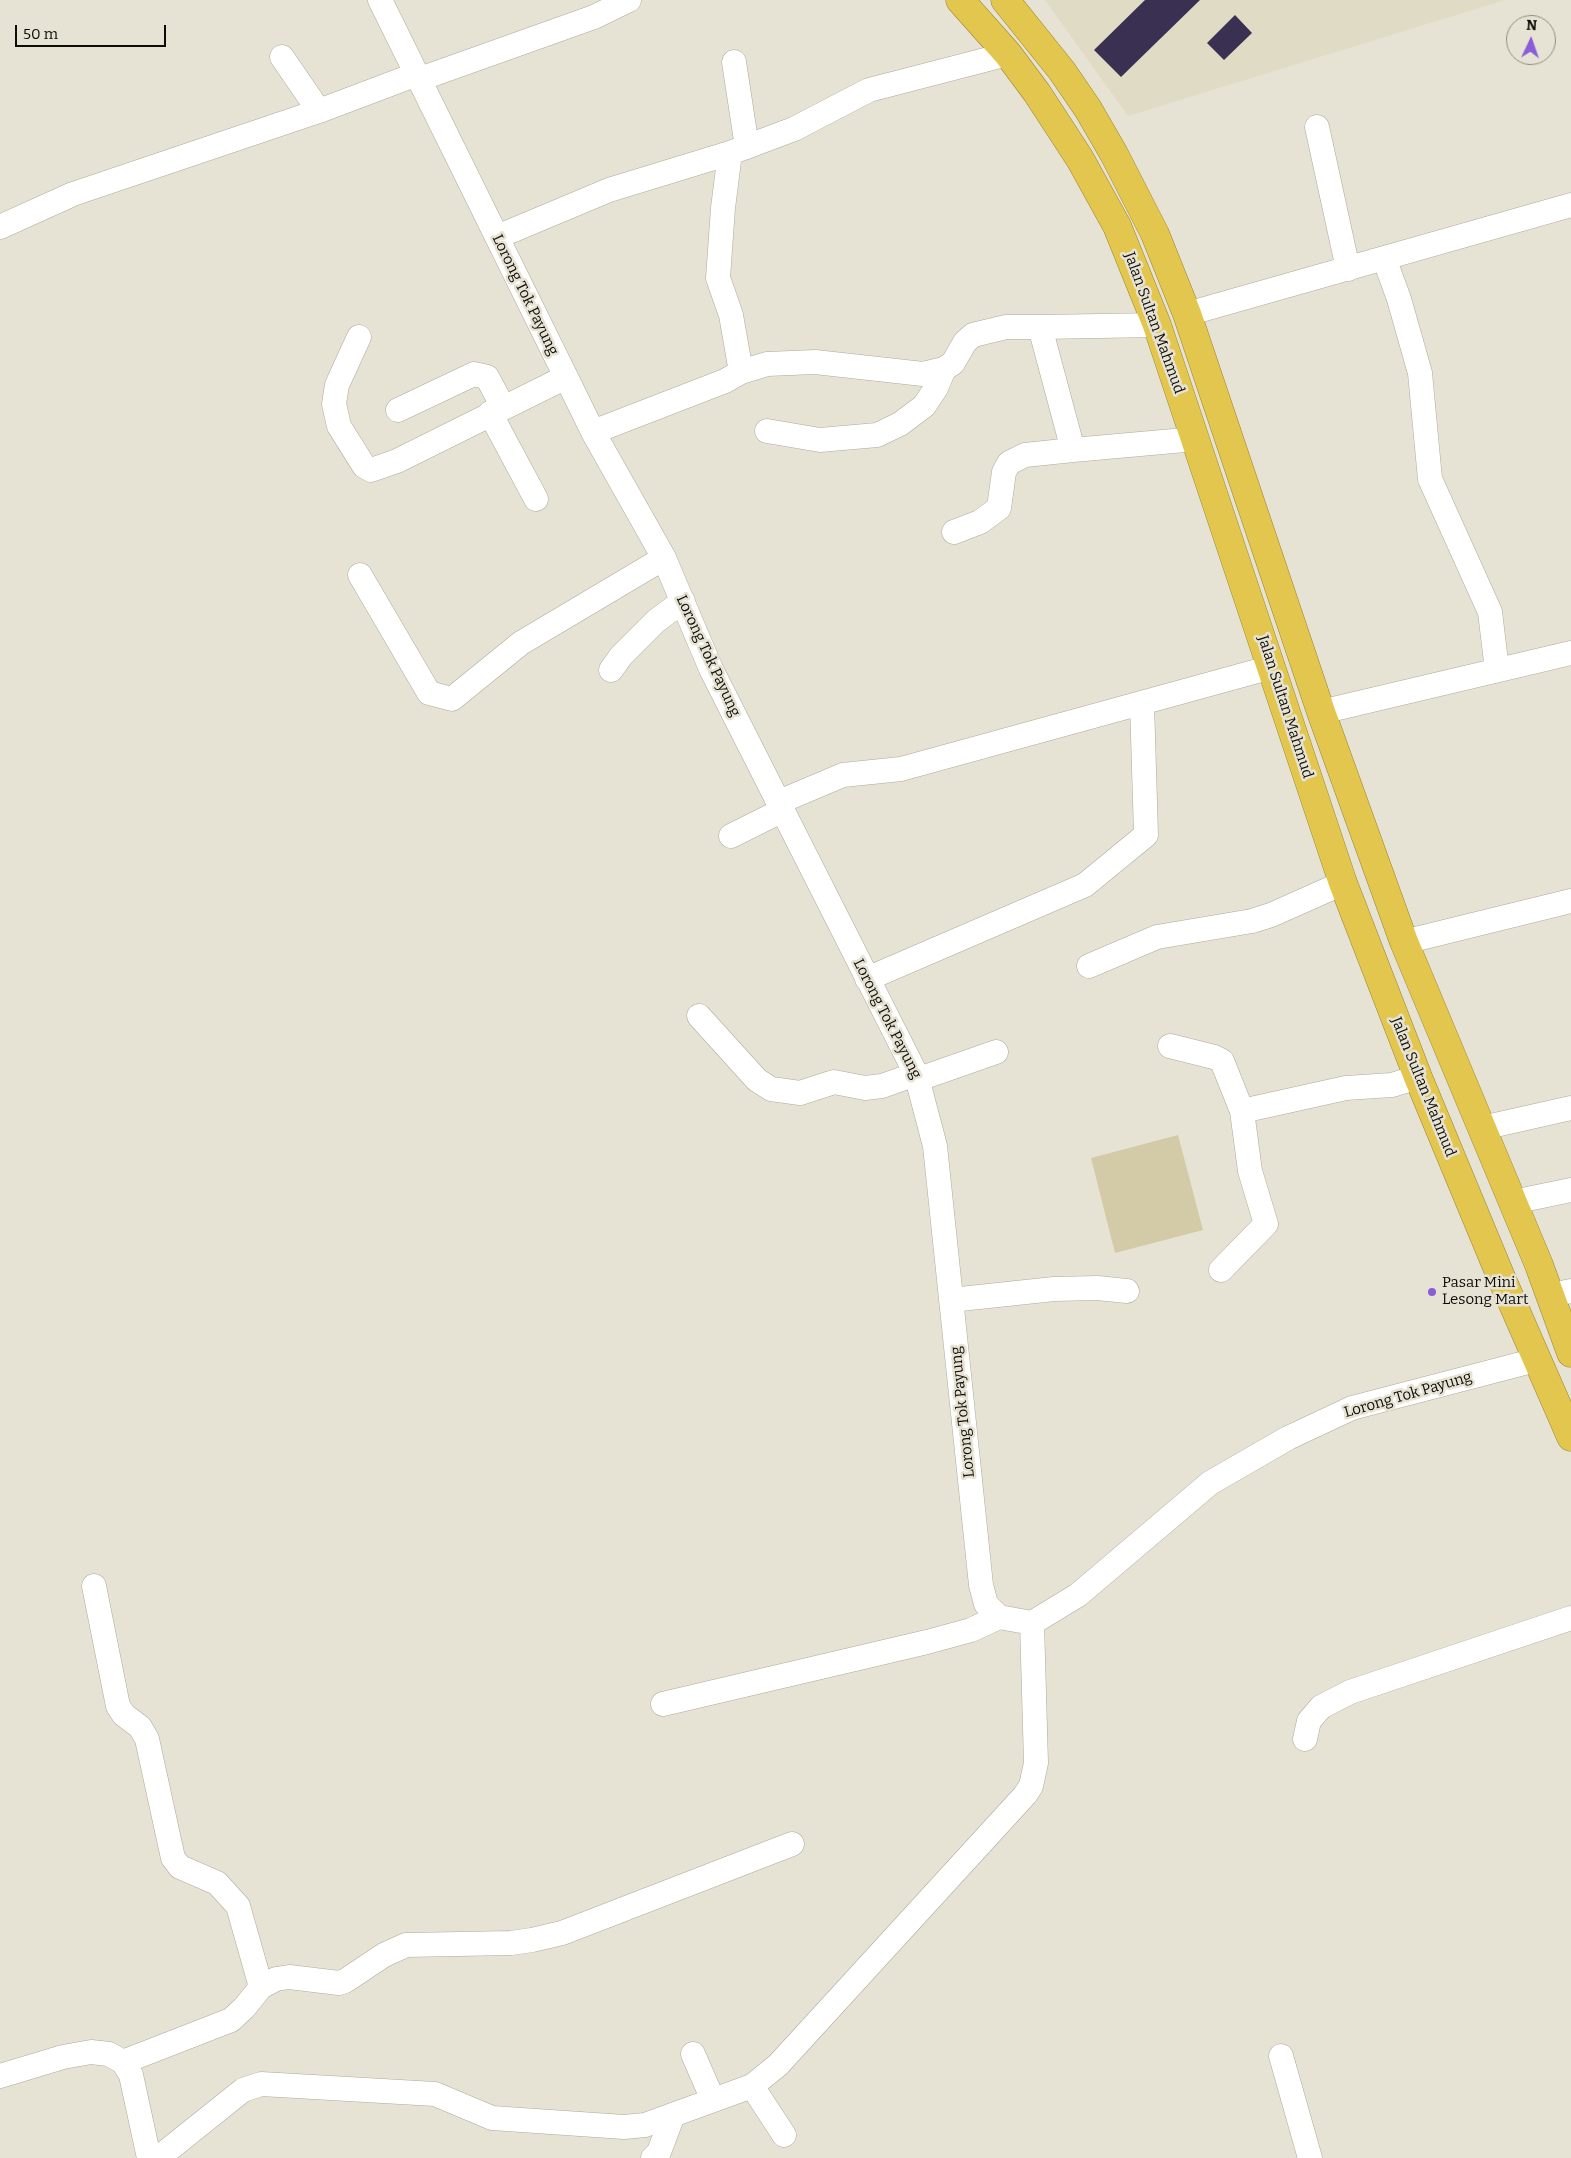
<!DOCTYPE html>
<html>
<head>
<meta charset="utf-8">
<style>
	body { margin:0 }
	#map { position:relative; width:1571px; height:2158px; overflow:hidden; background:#e7e3d4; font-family:Bitter,serif }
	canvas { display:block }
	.north { position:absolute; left:1506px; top:15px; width:50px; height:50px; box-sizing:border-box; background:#e7e3d4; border:1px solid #908d82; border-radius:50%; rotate:3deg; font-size:14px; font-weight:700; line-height:20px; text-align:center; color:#0d0c07 }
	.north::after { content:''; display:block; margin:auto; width:18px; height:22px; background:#895dd7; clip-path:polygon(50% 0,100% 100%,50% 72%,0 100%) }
	.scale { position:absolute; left:15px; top:25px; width:151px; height:22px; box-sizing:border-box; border:2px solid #0d0c07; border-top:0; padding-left:6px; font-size:15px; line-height:18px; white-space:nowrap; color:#0d0c07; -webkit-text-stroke:4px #e7e3d4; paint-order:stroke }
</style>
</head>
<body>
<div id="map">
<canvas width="1571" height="2158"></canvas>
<div class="north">N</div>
<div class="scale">50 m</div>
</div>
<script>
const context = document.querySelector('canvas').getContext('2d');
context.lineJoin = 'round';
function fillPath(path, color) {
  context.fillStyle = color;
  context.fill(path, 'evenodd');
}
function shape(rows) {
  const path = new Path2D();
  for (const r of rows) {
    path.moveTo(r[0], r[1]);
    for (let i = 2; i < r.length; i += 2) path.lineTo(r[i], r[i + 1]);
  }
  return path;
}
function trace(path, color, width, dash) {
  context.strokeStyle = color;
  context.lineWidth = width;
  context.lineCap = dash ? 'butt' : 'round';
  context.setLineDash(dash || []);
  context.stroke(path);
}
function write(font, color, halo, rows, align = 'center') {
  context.font = font + ' Bitter,serif';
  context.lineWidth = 5;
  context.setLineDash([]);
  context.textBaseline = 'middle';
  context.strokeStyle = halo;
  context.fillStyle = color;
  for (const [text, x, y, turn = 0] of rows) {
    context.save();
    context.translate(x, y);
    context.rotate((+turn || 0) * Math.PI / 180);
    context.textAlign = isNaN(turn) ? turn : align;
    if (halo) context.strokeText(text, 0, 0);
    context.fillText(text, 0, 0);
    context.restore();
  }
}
const built = shape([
	[1045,0,1505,0,1128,116]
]);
const green = shape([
	[1178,1135,1203,1230,1115,1253,1091,1158]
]);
const building = shape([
	[1145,0,1200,0,1121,77,1094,50],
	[1235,15,1252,33,1224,60,1207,43]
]);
const minor = shape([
	[380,0,566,377,593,432,664,558,711,669,916,1074,935,1146,981,1585,986,1604,999,1617,1032,1623,1078,1595,1210,1483,1288,1438,1352,1408,1536,1360],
	[282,57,319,111],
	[734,62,747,147],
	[420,79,594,17,629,0],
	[1317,127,1348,269],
	[730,153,723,208,718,278,731,315,741,372],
	[0,227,73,194,319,111,417,74],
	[497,237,609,190,730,153,794,129,869,90,1008,54],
	[1384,258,1399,299,1420,373,1430,479,1490,612,1497,670],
	[1187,314,1571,205],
	[1040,327,1157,325],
	[359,337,337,385,334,404,339,426,364,466,371,470,397,461,566,377],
	[398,410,474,374,487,377,503,407],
	[490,413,536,499],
	[767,431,820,440,877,435,900,424,924,406,936,388,944,369],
	[593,432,725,381,741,372,767,364,815,362,923,374,944,369,953,363,965,342,973,335,1006,327,1040,327,1073,450,1196,439],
	[954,532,980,522,999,508,1004,472,1009,463,1025,455,1073,450],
	[360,575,429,693,452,699,521,643,664,558],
	[611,670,621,656,656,621,683,601],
	[1321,712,1571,653],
	[779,802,843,775,901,769,1272,667],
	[731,836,783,810],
	[1404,942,1571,901],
	[1089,966,1157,937,1252,921,1271,915,1343,883],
	[867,979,1085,885,1146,835,1142,703],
	[699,1016,757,1080,771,1089,800,1093,834,1082,865,1088,882,1086,916,1074],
	[1170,1046,1214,1057,1222,1061,1242,1111,1346,1088,1392,1085,1418,1077],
	[919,1079,996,1052],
	[1482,1128,1571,1108],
	[1513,1202,1571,1190],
	[1221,1270,1266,1224,1250,1171,1242,1111],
	[1550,1295,1571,1291],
	[951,1300,1054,1289,1097,1288,1127,1291],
	[94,1586,118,1706,124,1715,140,1727,147,1739,173,1858,180,1867,217,1883,238,1906,261,1987],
	[663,1704,927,1642,971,1630,999,1617],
	[1305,1739,1309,1721,1321,1707,1350,1692,1571,1618],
	[693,2054,713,2100],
	[1281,2056,1310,2158],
	[123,2062,231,2020,244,2008,261,1987,276,1979,289,1977,339,1983,345,1981,384,1955,406,1945,511,1943,532,1940,562,1933,792,1844],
	[0,2076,63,2057,91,2052,109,2054,123,2062,131,2075,149,2158],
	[752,2086,784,2135],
	[158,2158,243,2090,261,2084,435,2094,492,2118,624,2127,645,2125,752,2086,778,2065,1025,1795,1031,1786,1036,1763,1032,1623],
	[653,2158,659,2152,673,2115]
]);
const highway = shape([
	[960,0,1008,54,1037,93,1080,159,1117,226,1157,325,1343,883,1418,1077,1501,1277,1571,1437],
	[1005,0,1062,71,1088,109,1114,154,1155,234,1187,314,1321,712,1404,942,1539,1265,1571,1353]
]);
const markers = [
	[1432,1292,5,"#895dd7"]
];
const streetNames = [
	["Lorong Tok Payung",525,295,64],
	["Jalan Sultan Mahmud",1154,323,70],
	["Lorong Tok Payung",708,656,65],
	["Jalan Sultan Mahmud",1285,707,72],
	["Lorong Tok Payung",887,1019,63],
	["Jalan Sultan Mahmud",1423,1087,68],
	["Lorong Tok Payung",1408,1395,-16],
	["Lorong Tok Payung",963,1412,-96]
];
const poiNames = [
	["Pasar Mini",1442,1283],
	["Lesong Mart",1442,1300]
];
fillPath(built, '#e0dbc4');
fillPath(green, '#d3caa8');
fillPath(building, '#3a3051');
trace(minor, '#adaa9b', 25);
trace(highway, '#988534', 29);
trace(minor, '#fff', 24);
trace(highway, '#e3c64d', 28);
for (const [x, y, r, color] of markers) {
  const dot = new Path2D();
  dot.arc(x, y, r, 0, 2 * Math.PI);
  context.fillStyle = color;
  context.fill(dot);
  trace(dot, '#e7e3d4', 2);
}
write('15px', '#0d0c07', '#e7e3d4', streetNames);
write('15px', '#0d0c07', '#e7e3d4', poiNames, 'left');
</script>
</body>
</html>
